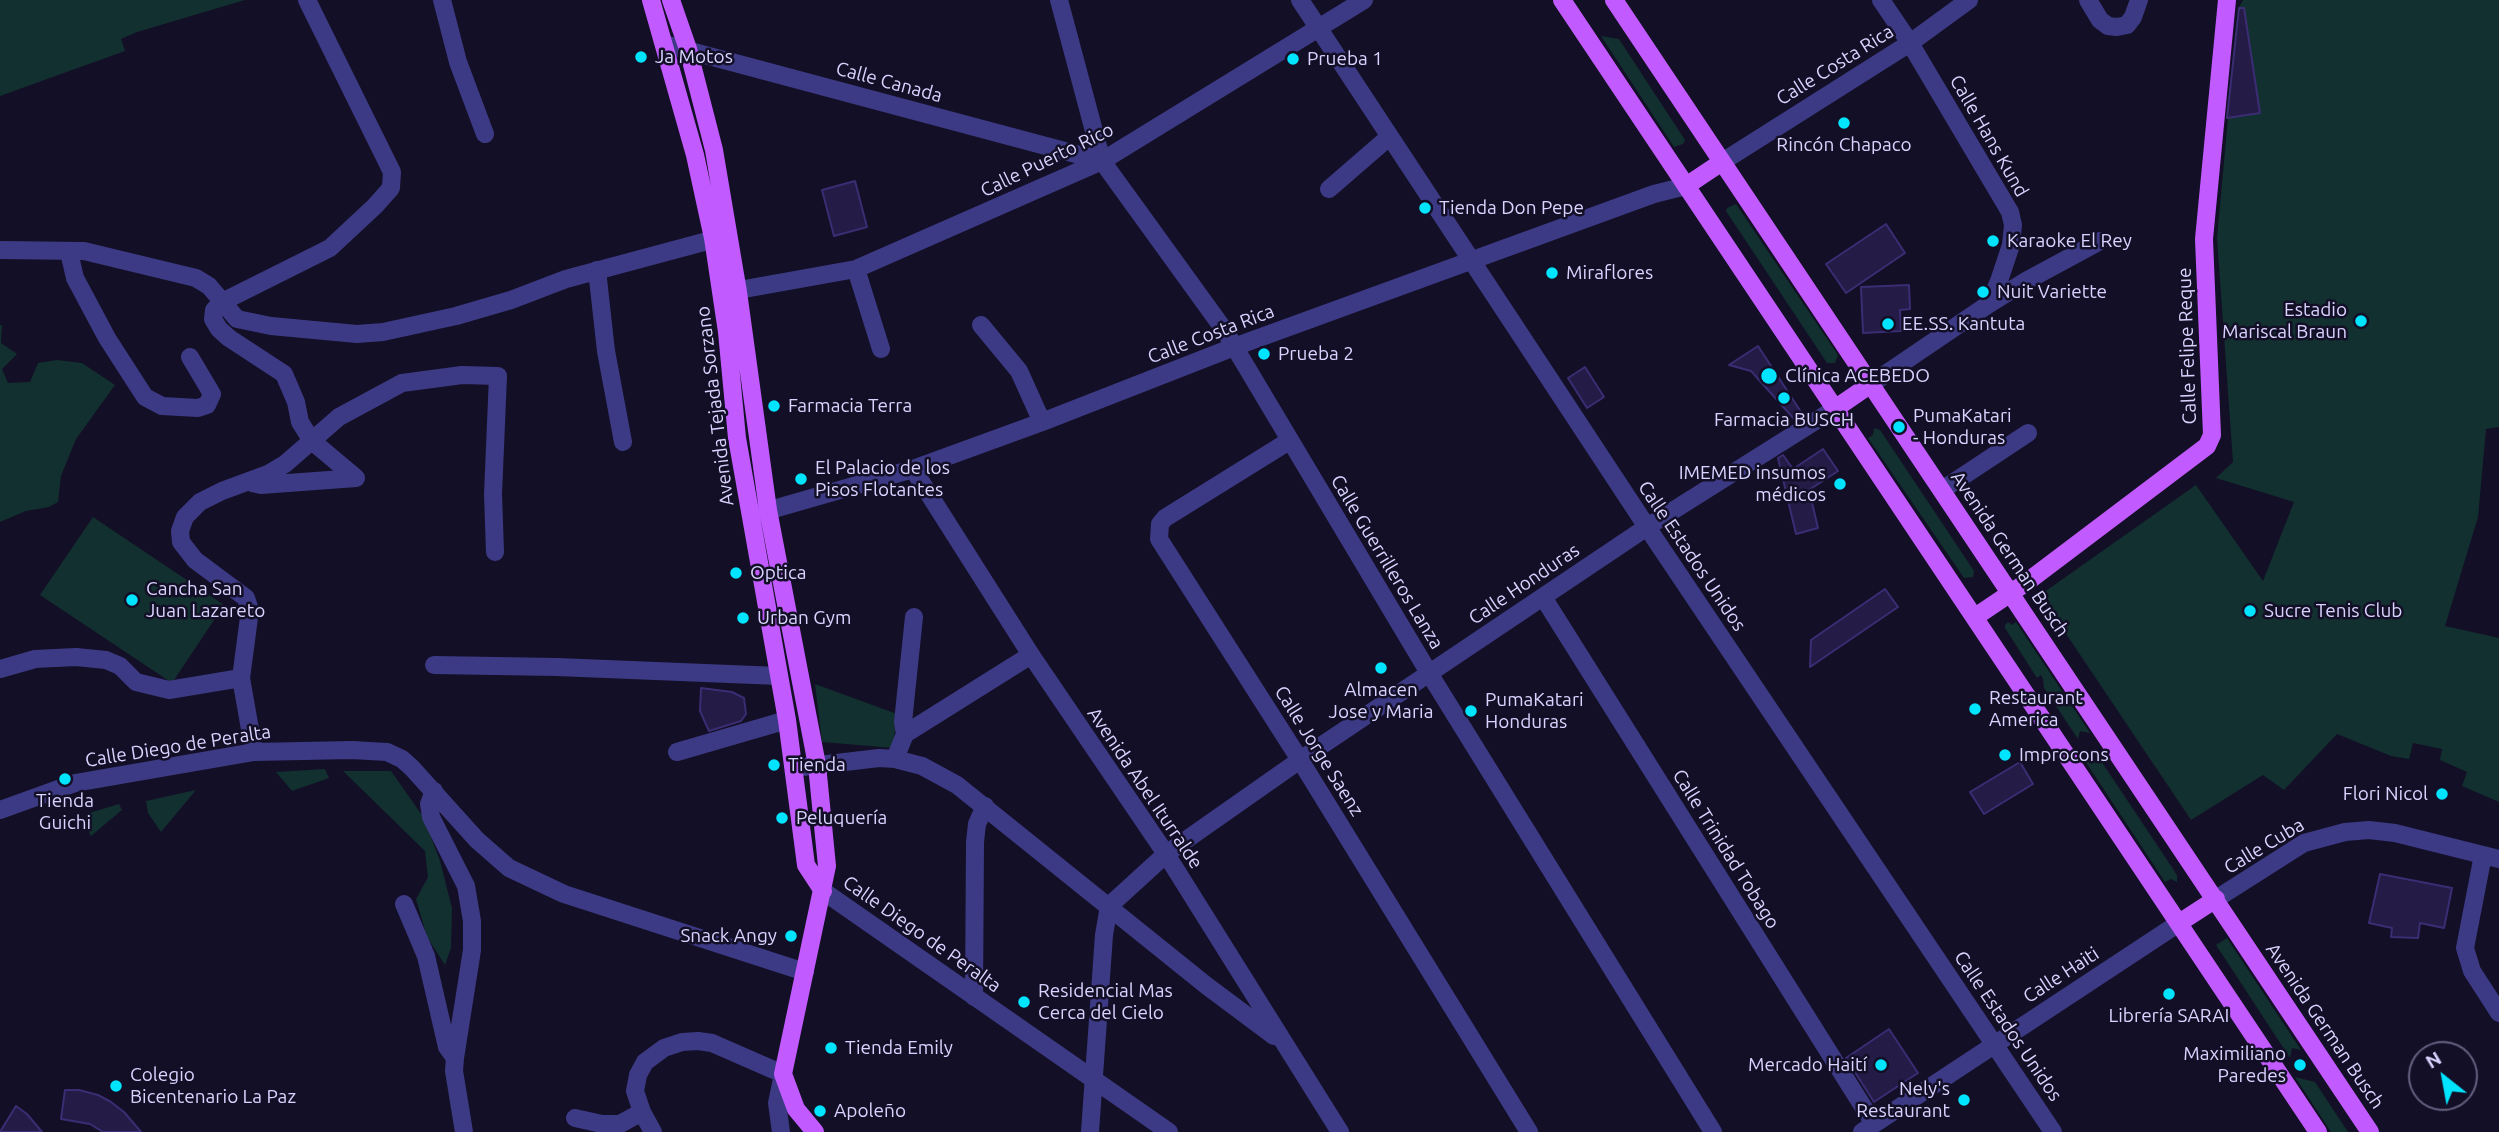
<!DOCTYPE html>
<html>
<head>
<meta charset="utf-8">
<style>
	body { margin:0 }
	#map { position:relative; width:2499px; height:1132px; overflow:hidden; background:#130f26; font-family:Ubuntu,sans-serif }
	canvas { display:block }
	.north { position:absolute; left:2408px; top:1041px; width:70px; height:70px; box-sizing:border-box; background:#130f26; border:2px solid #625e7d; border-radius:50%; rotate:329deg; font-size:19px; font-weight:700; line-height:28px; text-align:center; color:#d9d4ff }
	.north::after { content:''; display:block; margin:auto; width:24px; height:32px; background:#00e5ff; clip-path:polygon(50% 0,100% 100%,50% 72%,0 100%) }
</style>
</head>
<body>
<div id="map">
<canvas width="2499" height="1132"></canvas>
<div class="north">N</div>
</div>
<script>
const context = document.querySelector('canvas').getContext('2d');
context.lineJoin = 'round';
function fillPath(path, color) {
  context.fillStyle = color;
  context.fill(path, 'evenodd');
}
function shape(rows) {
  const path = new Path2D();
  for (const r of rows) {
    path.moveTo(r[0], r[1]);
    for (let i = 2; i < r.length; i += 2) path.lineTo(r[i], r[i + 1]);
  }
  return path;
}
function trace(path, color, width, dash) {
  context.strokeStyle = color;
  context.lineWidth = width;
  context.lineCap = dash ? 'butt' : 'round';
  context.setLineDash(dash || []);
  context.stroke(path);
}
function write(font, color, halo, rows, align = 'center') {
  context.font = font + ' Ubuntu,sans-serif';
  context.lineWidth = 5;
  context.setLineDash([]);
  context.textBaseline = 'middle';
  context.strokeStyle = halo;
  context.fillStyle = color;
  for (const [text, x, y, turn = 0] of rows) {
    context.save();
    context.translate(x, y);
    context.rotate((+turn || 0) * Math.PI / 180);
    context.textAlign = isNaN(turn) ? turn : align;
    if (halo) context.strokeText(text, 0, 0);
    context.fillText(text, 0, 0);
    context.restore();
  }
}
const green = shape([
	[0,0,245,0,137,32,121,39,125,51,0,96],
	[2243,0,2499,0,2499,427,2486,429,2478,517,2445,626,2499,638,2499,802,2462,786,2467,772,2440,760,2442,749,2413,743,2409,759,2391,756,2337,734,2284,790,2263,775,2191,820,2040,595,2196,485,2263,581,2294,502,2216,478,2233,462,2217,238,2238,9],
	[1601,36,1619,39,1685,140,1683,144,1674,147],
	[1736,204,1838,355,1835,363,1827,363,1726,211,1727,208],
	[0,325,2,325,1,343,17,354,2,369,8,383,30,382,38,363,57,360,82,363,115,385,76,439,61,476,58,502,49,507,26,511,0,522],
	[1874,428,1880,430,1974,571,1973,577,1964,578,1868,438,1873,435],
	[93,517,224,605,172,683,40,595],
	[2008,622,2012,625,2016,622,2090,733,2080,731,2078,739,2044,688,2043,679,2041,675,2037,678,2005,628,2005,625],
	[815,684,897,714,893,748,822,742],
	[2083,758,2101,761,2177,875,2177,882,2171,879,2165,882],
	[325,769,329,778,292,791,276,772],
	[343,771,391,771,424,818,440,861,452,908,451,948,445,965,427,937,416,899,428,877,425,851],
	[196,790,161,832,148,813,146,801],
	[119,804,122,810,91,836,84,823,86,814],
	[2227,938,2301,1050,2292,1048,2290,1058,2216,945],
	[2295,1077,2315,1082,2348,1132,2331,1132]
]);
const building = shape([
	[2239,8,2244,8,2260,113,2227,118,2239,8],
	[855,181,867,227,834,236,822,190,855,181],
	[1886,224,1905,253,1846,293,1826,264,1886,224],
	[1909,285,1910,309,1900,310,1901,331,1863,333,1861,287,1909,285],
	[1758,346,1803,415,1795,420,1751,371,1729,365,1758,346],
	[1585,367,1604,397,1587,408,1568,378,1585,367],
	[1823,449,1838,471,1809,490,1818,528,1796,534,1778,458,1783,455,1793,469,1823,449],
	[1885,589,1898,607,1810,667,1811,640,1885,589],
	[701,688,732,692,744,698,746,714,741,721,709,731,700,711,701,688],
	[2020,762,2033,784,1984,814,1970,792,2020,762],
	[2380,874,2452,888,2444,928,2420,923,2418,938,2391,937,2392,928,2369,923,2380,874],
	[1889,1029,1918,1073,1874,1102,1846,1058,1889,1029],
	[65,1090,79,1090,98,1095,111,1102,124,1112,141,1132,103,1132,90,1124,61,1119,65,1090],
	[16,1106,27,1114,42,1132,0,1132,16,1106]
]);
const minor = shape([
	[307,0,392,172,391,188,375,206,330,248,222,302,214,310,213,319,219,329,229,338,284,374,296,402,300,422,312,441,356,478],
	[442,0,458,62,485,134],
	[1059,0,1102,161,1225,331,1429,673,1713,1132],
	[1300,0,1647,527,2053,1132],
	[1881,0,1910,43,2010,212,2013,225,2011,245,1999,281,1989,304],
	[2088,0,2100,20,2108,26,2117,27,2127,25,2133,17,2139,0],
	[664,44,1102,161],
	[1722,162,1910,43,1969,0],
	[1329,189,1389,137],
	[0,250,84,251,196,278,209,286,237,319,271,326,357,334,383,332,456,316,511,300,566,279,726,236],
	[69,252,75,278,107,338,145,397,162,406,198,408,207,405,212,394,190,357],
	[856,269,881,349],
	[597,270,606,351,623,442],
	[722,293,856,269,1102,161,1364,0],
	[981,325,1019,371,1042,422],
	[1871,384,1989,304,2026,281,2100,241],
	[1289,441,1165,518,1160,524,1159,539,1300,760,1529,1132],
	[913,469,1031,655,1166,854,1340,1132],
	[252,483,261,485,356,478],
	[1942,490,2028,433],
	[756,514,913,469,1042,422,1234,347,1654,194,1686,186],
	[1543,597,1874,1124],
	[434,665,557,667,779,676],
	[0,669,35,659,76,657,106,660,120,666,136,682,169,690,241,678],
	[905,734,903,722,914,617],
	[254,752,241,678,250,610,246,598,195,560,181,542,180,531,185,517,200,502,222,491,268,474,285,464,339,417,402,383,462,375,498,376,493,494,495,552],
	[677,752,787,720],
	[895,759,905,734,1031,655],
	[794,768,879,758,895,759,922,766,957,785,1207,986,1274,1036],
	[434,791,429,804,431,817,466,886,472,921,472,950,455,1058,454,1071,464,1132],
	[0,810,75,783,254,752,352,750,387,752,402,759,412,768,477,840,509,868,564,894,805,972],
	[2483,855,2465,948,2472,971,2499,1013],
	[823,891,1169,1132],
	[2216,899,2304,843,2345,832,2369,830,2395,833,2499,859],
	[404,904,426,956,447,1047,455,1058],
	[1109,906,1166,854,1300,760,1647,527,1836,408],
	[974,997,975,842,977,824,985,806],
	[575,1118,602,1124,620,1124,642,1112],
	[653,1132,642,1112,635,1091,638,1075,645,1062,664,1048,682,1042,698,1041,712,1043,783,1074,777,1103,781,1132],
	[1090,1132,1104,935,1109,906],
	[1862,1132,2179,923]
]);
const major = shape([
	[651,0,695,155,713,238,727,332,737,438,787,720,806,865,823,891],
	[671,0,688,49,714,150,738,292,768,510,817,765,827,866,783,1074,796,1109,815,1132],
	[1562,0,2318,1132],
	[1614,0,2370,1132],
	[1686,186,1722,162],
	[1836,408,1871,384],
	[1975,617,2027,582,2207,446,2212,435,2204,239,2227,0],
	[2179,923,2216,899]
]);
const markers = [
	[641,57,7,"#00e5ff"],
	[1293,59,7,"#00e5ff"],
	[1844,123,7,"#00e5ff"],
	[1425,208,7,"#00e5ff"],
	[1993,241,7,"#00e5ff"],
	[1552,273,7,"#00e5ff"],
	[1983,292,7,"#00e5ff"],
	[2361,321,7,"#00e5ff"],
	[1888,324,7,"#00e5ff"],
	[1264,354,7,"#00e5ff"],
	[1769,376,9,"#00e5ff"],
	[1784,398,7,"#00e5ff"],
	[774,406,7,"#00e5ff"],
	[1899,427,7,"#00e5ff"],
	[801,479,7,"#00e5ff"],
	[1840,484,7,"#00e5ff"],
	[736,573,7,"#00e5ff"],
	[132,600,7,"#00e5ff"],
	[2250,611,7,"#00e5ff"],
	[743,618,7,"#00e5ff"],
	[1381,668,7,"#00e5ff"],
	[1975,709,7,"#00e5ff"],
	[1471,711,7,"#00e5ff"],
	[2005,755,7,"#00e5ff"],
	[774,765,7,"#00e5ff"],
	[65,779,7,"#00e5ff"],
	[2442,794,7,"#00e5ff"],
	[782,818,7,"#00e5ff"],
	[791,936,7,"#00e5ff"],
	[2169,994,7,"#00e5ff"],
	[1024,1002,7,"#00e5ff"],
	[831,1048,7,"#00e5ff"],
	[1881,1065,7,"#00e5ff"],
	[2300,1065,7,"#00e5ff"],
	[116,1086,7,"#00e5ff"],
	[1964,1100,7,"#00e5ff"],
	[820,1111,7,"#00e5ff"]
];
const poiNames = [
	["Ja Motos",655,57],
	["Prueba 1",1307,59],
	["Rincón Chapaco",1844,145,"center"],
	["Tienda Don Pepe",1439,208],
	["Karaoke El Rey",2007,241],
	["Miraflores",1566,273],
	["Nuit Variette",1997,292],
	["Estadio",2347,310,"right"],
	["Mariscal Braun",2347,332,"right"],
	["EE.SS. Kantuta",1902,324],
	["Prueba 2",1278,354],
	["Clínica ACEBEDO",1785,376],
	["Farmacia Terra",788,406],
	["PumaKatari",1913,416],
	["- Honduras",1913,438],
	["Farmacia BUSCH",1784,420,"center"],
	["El Palacio de los",815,468],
	["Pisos Flotantes",815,490],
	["IMEMED insumos",1826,473,"right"],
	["médicos",1826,495,"right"],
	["Optica",750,573],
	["Cancha San",146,589],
	["Juan Lazareto",146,611],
	["Sucre Tenis Club",2264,611],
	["Urban Gym",757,618],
	["Almacen",1381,690,"center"],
	["Jose y Maria",1381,712,"center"],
	["Restaurant",1989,698],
	["America",1989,720],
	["PumaKatari",1485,700],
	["Honduras",1485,722],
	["Improcons",2019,755],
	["Tienda",788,765],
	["Flori Nicol",2428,794,"right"],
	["Tienda",65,801,"center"],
	["Guichi",65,823,"center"],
	["Peluquería",796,818],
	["Snack Angy",777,936,"right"],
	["Residencial Mas",1038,991],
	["Cerca del Cielo",1038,1013],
	["Librería SARAI",2169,1016,"center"],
	["Tienda Emily",845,1048],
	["Maximiliano",2286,1054,"right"],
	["Paredes",2286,1076,"right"],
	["Mercado Haití",1867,1065,"right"],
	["Colegio",130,1075],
	["Bicentenario La Paz",130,1097],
	["Nely's",1950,1089,"right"],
	["Restaurant",1950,1111,"right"],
	["Apoleño",834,1111]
];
const streetNames = [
	["Calle Costa Rica",1835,65,-32],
	["Calle Canada",889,82,15],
	["Calle Hans Kund",1989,136,60],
	["Calle Puerto Rico",1047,160,-26],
	["Calle Costa Rica",1211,334,-21],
	["Calle Felipe Reque",2187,346,-92],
	["Avenida Tejada Sorzano",715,406,-97],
	["Avenida German Busch",2010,554,56],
	["Calle Estados Unidos",1692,556,56],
	["Calle Guerrilleros Lanza",1387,562,59],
	["Calle Honduras",1524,584,-34],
	["Calle Diego de Peralta",178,746,-9],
	["Calle Jorge Saenz",1319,751,58],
	["Avenida Abel Iturralde",1145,788,56],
	["Calle Cuba",2264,846,-31],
	["Calle Trinidad Tobago",1726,849,58],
	["Calle Diego de Peralta",922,934,35],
	["Calle Haiti",2061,975,-33],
	["Calle Estados Unidos",2008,1026,56],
	["Avenida German Busch",2325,1026,56]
];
fillPath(green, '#12302f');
fillPath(building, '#241b47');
trace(building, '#3b2d73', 2);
trace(minor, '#3d3a85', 18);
trace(major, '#c25bff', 18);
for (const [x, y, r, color] of markers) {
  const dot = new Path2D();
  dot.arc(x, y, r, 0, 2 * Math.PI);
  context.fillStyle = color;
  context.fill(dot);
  trace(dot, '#130f26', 2.5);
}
write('19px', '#d9d4ff', '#130f26', poiNames, 'left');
write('19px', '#d9d4ff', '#130f26', streetNames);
</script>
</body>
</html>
